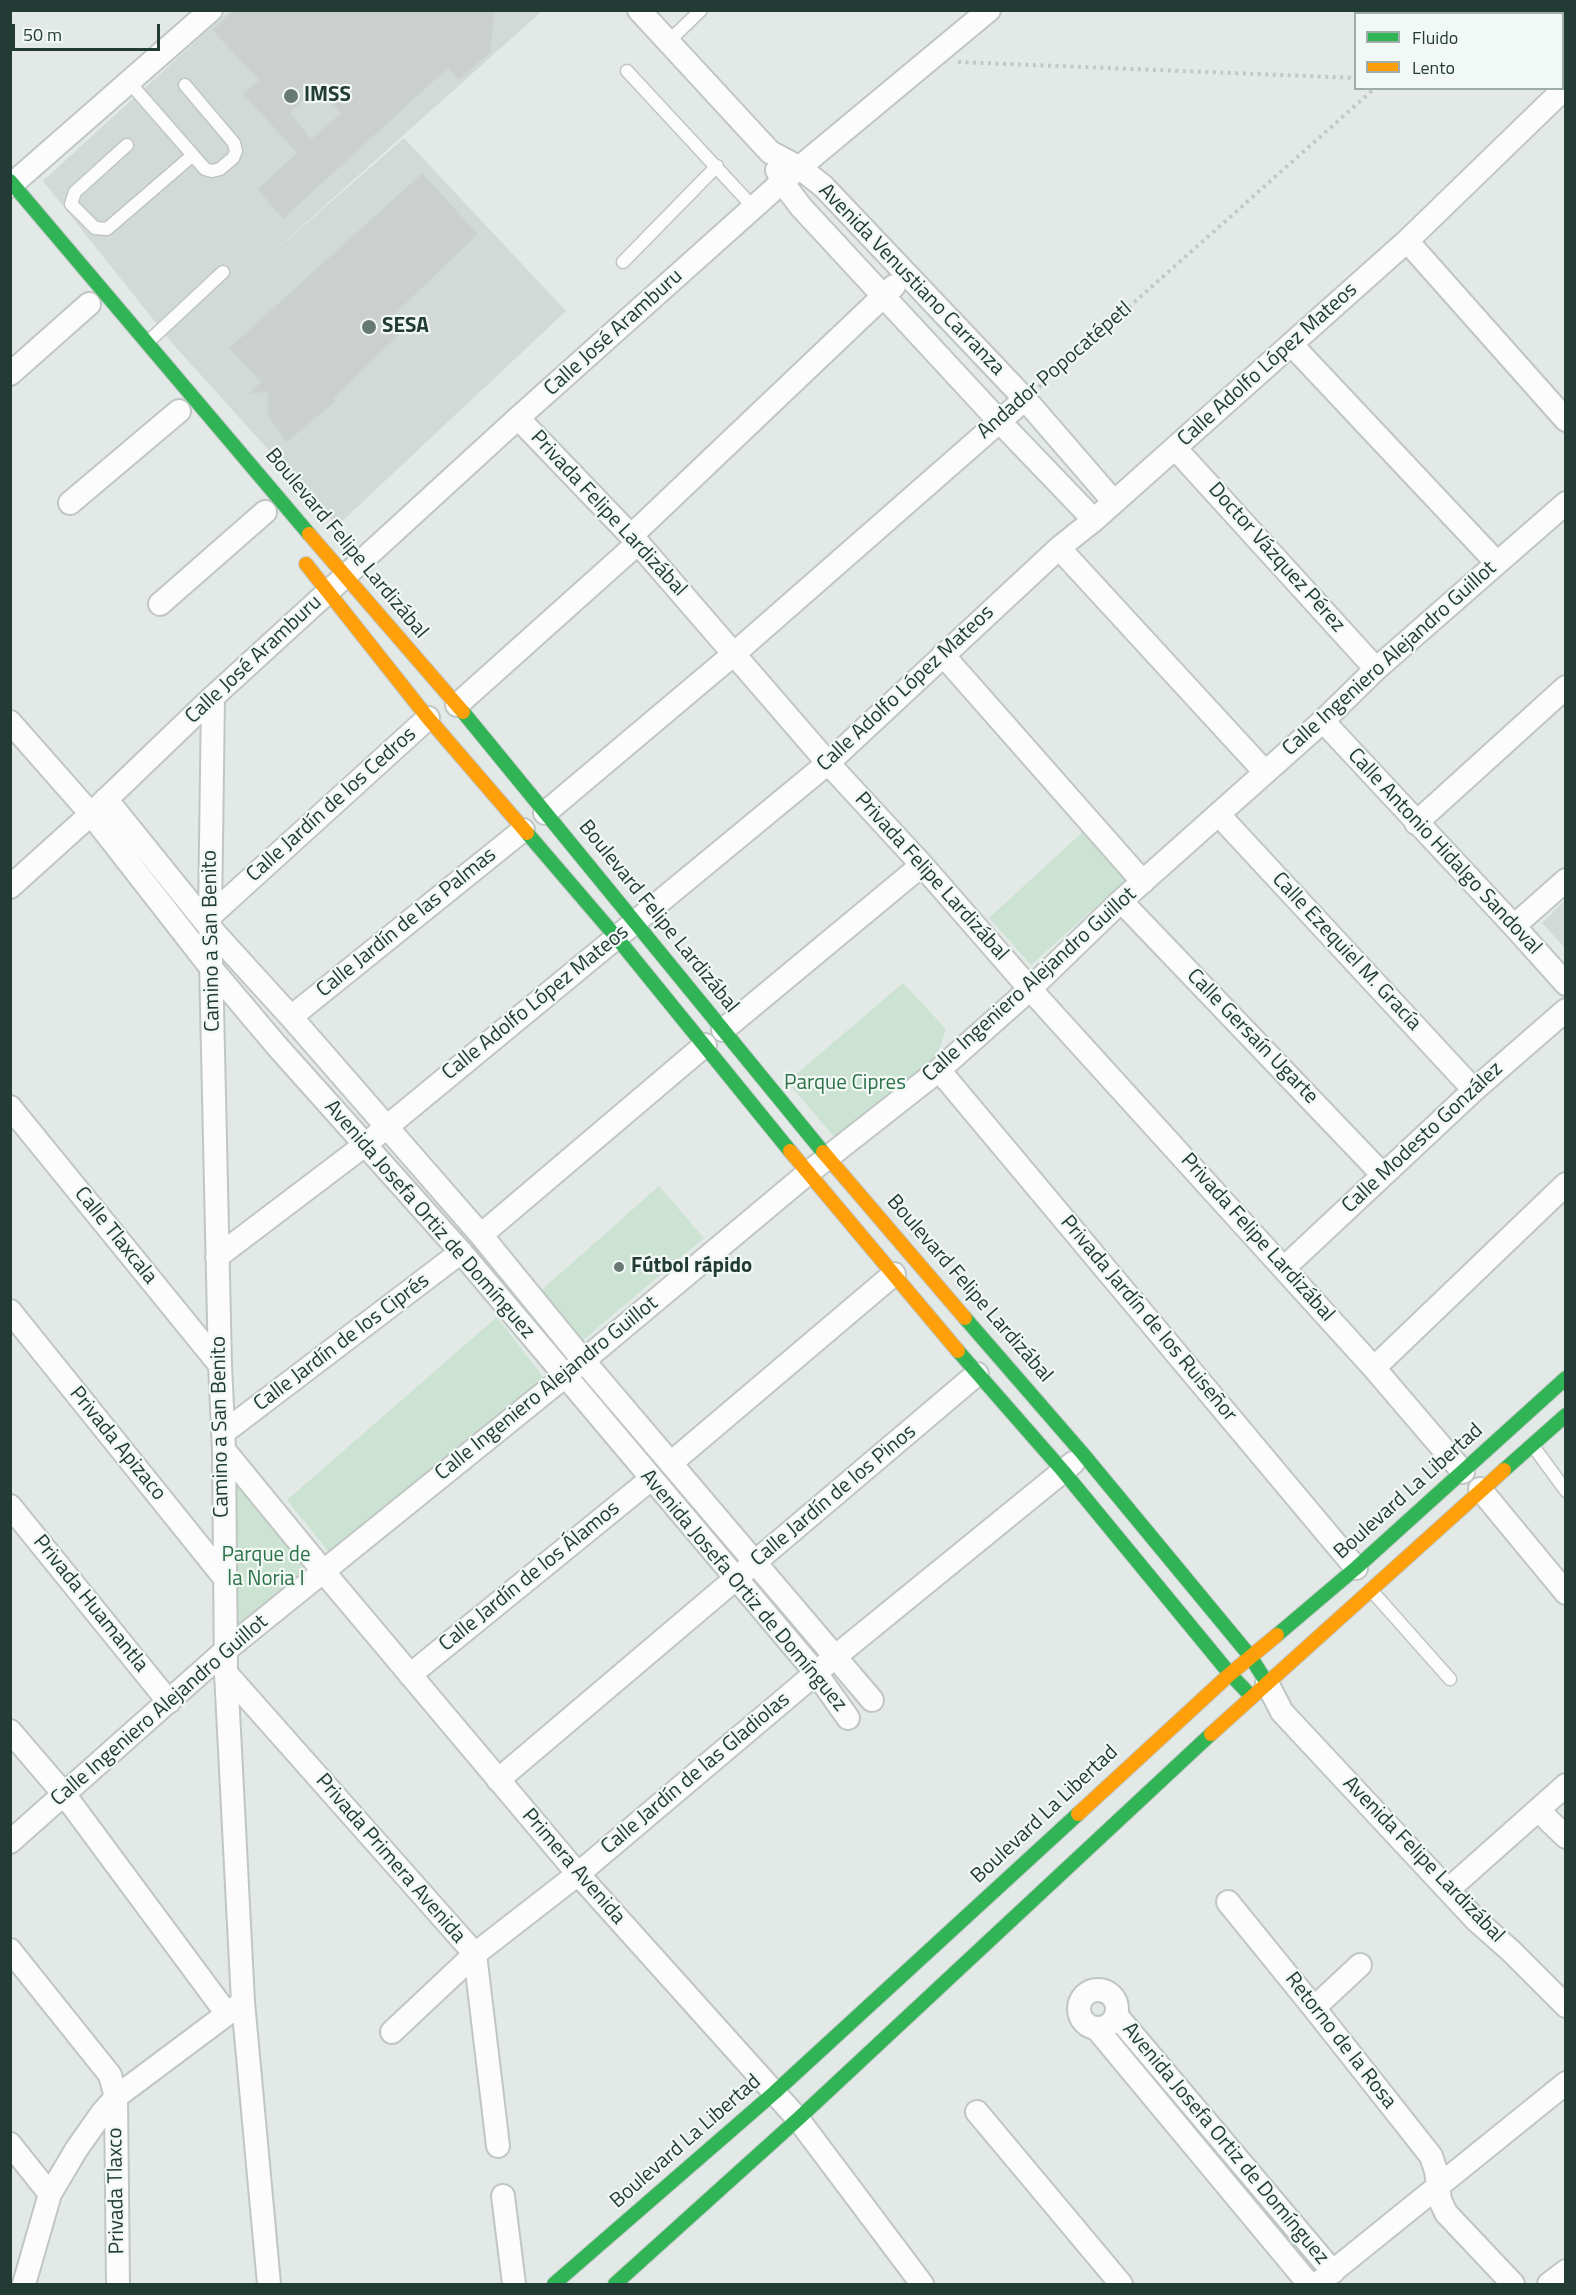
<!DOCTYPE html>
<html>
<head>
<meta charset="utf-8">
<style>
	body { margin:0 }
	#map { position:relative; width:1576px; height:2295px; overflow:hidden; background:#e3e9e6; font-family:"Titillium Web",sans-serif }
	canvas { display:block }
	.frame { position:absolute; inset:0; border:12px solid #223c35; pointer-events:none }
	.legend { position:absolute; left:1354px; top:12px; width:210px; height:78px; box-sizing:border-box; background:#f2f8f5; border:2px solid #9fada8; margin:0; padding:8px 10px; list-style:none; font-size:18px; color:#223c35 }
	.legend li { display:flex; align-items:center; gap:12px; height:30px }
	.legend b { width:30px; border:2px solid #9fada8 }
	.scale { position:absolute; left:12px; top:24px; width:148px; height:27px; box-sizing:border-box; border:3px solid #223c35; border-top:0; padding-left:8px; font-size:18px; line-height:21px; white-space:nowrap; color:#223c35; -webkit-text-stroke:4px #f2f8f5; paint-order:stroke }
</style>
</head>
<body>
<div id="map">
<canvas width="1576" height="2295"></canvas>
<div class="frame"></div>
<ul class="legend">
<li><b style="height:8px;background:#30b455"></b>Fluido</li>
<li><b style="height:8px;background:#ff9f0a"></b>Lento</li>
</ul>
<div class="scale">50 m</div>
</div>
<script>
const context = document.querySelector('canvas').getContext('2d');
context.lineJoin = 'round';
function fillPath(path, color) {
  context.fillStyle = color;
  context.fill(path, 'evenodd');
}
function shape(rows) {
  const path = new Path2D();
  for (const r of rows) {
    if (r.length === 3) {
      path.moveTo(r[0] + r[2], r[1]);
      path.arc(r[0], r[1], r[2], 0, 2 * Math.PI);
      continue;
    }
    path.moveTo(r[0], r[1]);
    for (let i = 2; i < r.length; i += 2) path.lineTo(r[i], r[i + 1]);
  }
  return path;
}
function trace(path, color, width, dash) {
  context.strokeStyle = color;
  context.lineWidth = width;
  context.lineCap = dash ? 'butt' : 'round';
  context.setLineDash(dash || []);
  context.stroke(path);
}
function write(font, color, halo, rows, align = 'center') {
  context.font = font + ' "Titillium Web",sans-serif';
  context.lineWidth = 4.5;
  context.setLineDash([]);
  context.textBaseline = 'middle';
  context.strokeStyle = halo;
  context.fillStyle = color;
  for (const [text, x, y, turn = 0] of rows) {
    context.save();
    context.translate(x, y);
    context.rotate((+turn || 0) * Math.PI / 180);
    context.textAlign = isNaN(turn) ? turn : align;
    if (halo) context.strokeText(text, 0, 0);
    context.fillText(text, 0, 0);
    context.restore();
  }
}
const built = shape([
	[229,11,542,11,253,270,404,138,566,311,337,526,172,343,43,181],
	[1565,900,1565,948,1542,923]
]);
const green = shape([
	[1086,829,1130,876,1031,965,989,918],
	[903,983,946,1029,938,1053,838,1141,787,1082],
	[659,1186,704,1238,577,1345,537,1294],
	[497,1317,544,1378,332,1556,287,1500],
	[233,1468,307,1573,236,1634]
]);
const building = shape([
	[236,10,494,10,490,52,459,79,448,67,283,218,258,189,298,153,244,94,260,80,213,30,236,10],
	[317,88,342,113,311,140,289,112,317,88],
	[422,174,477,234,394,314,405,328,333,398,335,401,287,441,268,415,268,391,250,393,262,382,230,348,422,174]
]);
const path = shape([
	[1448,14,1451,10],
	[958,62,1356,78],
	[1039,387,1375,88]
]);
const lane = shape([
	[668,42,701,10],
	[627,71,754,208],
	[129,82,205,169,212,171,220,169,233,158,236,151,234,143,185,85],
	[127,145,75,192,71,204,95,228,107,229,193,155],
	[623,262,717,166],
	[149,341,223,272],
	[1533,1446,1566,1491],
	[1371,1590,1450,1679]
]);
const street = shape([
	[639,10,770,152,800,168,823,186,1025,399,1114,502],
	[1513,10,1516,14],
	[1548,10,1551,14],
	[1562,27,1566,30],
	[1562,64,1566,68],
	[777,170,782,182,801,207,999,421,1094,520],
	[10,186,211,10],
	[1407,241,1566,420],
	[1291,344,1497,563],
	[10,374,89,304],
	[518,418,638,543,828,763,922,865,1030,989,1374,1368,1463,1472],
	[1175,448,1376,669],
	[70,503,179,411],
	[631,536,894,286],
	[1059,548,1265,772],
	[160,604,265,512],
	[943,655,1143,882],
	[213,697,210,916,220,1365,224,1450,226,1673,243,2002,269,2284],
	[457,705,638,543],
	[1323,721,1514,926,1566,984],
	[10,722,91,814,212,969,276,1045,461,1252,816,1673,848,1718],
	[106,799,211,929,291,1017,481,1235,583,1360,872,1700],
	[545,813,735,653,1025,399],
	[1219,815,1474,1090],
	[1416,823,1566,687],
	[10,887,91,814,213,697,518,418,782,182,989,10],
	[1121,901,1382,1174],
	[210,916,428,718],
	[1514,926,1566,880],
	[291,1017,523,830],
	[723,1030,922,865],
	[939,1070,1356,1568],
	[10,1107,220,1365],
	[481,1235,705,1045],
	[217,1257,366,1144,828,763,1059,548,1094,520,1407,241,1566,87],
	[1284,1268,1474,1090,1566,1010],
	[10,1311,224,1577],
	[1374,1368,1566,1184],
	[223,1433,461,1252],
	[224,1450,323,1571,578,1874,798,2119,922,2284],
	[671,1463,894,1274],
	[1480,1489,1566,1593],
	[10,1506,169,1702],
	[226,1673,475,1954,498,2146],
	[410,1675,651,1479],
	[1267,1683,1282,1712,1476,1920,1511,1951,1566,2006],
	[10,1731,64,1794,227,2014],
	[498,1780,977,1374],
	[1538,1810,1566,1837],
	[10,1842,226,1650,564,1377,808,1173,939,1070,1030,989,1121,901,1323,721,1376,669,1566,503],
	[1449,1889,1566,1785],
	[1228,1902,1314,2008,1431,2156,1436,2171,1440,2200,1446,2213,1513,2284],
	[10,1950,110,2075,116,2097,118,2284],
	[1098,2009,19],
	[1314,2008,1360,1965],
	[1117,2016,1333,2272],
	[1097,2029,1309,2284],
	[392,2032,475,1954,578,1874,836,1656,1073,1463],
	[977,2112,1121,2284],
	[10,2144,50,2194],
	[503,2196,514,2284],
	[1322,2280,1566,2083],
	[24,2284,50,2194,76,2150,102,2113,116,2097,243,2002],
	[1549,2284,1566,2271]
]);
const fast = shape([
	[10,181,309,534],
	[463,712,823,1152],
	[527,833,617,938,790,1151],
	[965,1318,1083,1454,1250,1656,1267,1683],
	[958,1351,1063,1471,1230,1674,1251,1696],
	[1504,1470,1566,1415],
	[1277,1635,1356,1568,1566,1378],
	[554,2284,774,2093,1078,1814],
	[615,2284,798,2119,1211,1734]
]);
const slow = shape([
	[309,534,463,712],
	[306,564,428,718,527,833],
	[790,1151,958,1351],
	[823,1152,965,1318],
	[1211,1734,1504,1470],
	[1078,1814,1230,1674,1277,1635]
]);
const markers = [
	[291,96,8,"#667973"],
	[369,327,8,"#667973"],
	[619,1267,6,"#667973"]
];
const poiNames = [
	["IMSS",304,96],
	["SESA",382,327],
	["Fútbol rápido",631,1267]
];
const streetNames = [
	["Avenida Venustiano Carranza",911,280,46],
	["Calle José Aramburu",614,333,-42],
	["Calle Adolfo López Mateos",1268,365,-42],
	["Andador Popocatépetl",1055,371,-41],
	["Privada Felipe Lardizábal",608,514,47],
	["Boulevard Felipe Lardizábal",346,544,50],
	["Doctor Vázquez Pérez",1276,558,48],
	["Calle Ingeniero Alejandro Guillot",1390,659,-42],
	["Calle José Aramburu",254,660,-43],
	["Calle Adolfo López Mateos",906,689,-43],
	["Calle Jardín de los Cedros",332,805,-42],
	["Calle Antonio Hidalgo Sandoval",1444,852,47],
	["Privada Felipe Lardizábal",931,877,48],
	["Boulevard Felipe Lardizábal",658,917,51],
	["Calle Jardín de las Palmas",407,923,-39],
	["Camino a San Benito",212,941,-91],
	["Calle Ezequiel M. Gracía",1346,952,47],
	["Calle Ingeniero Alejandro Guillot",1030,985,-42],
	["Calle Adolfo López Mateos",536,1003,-39],
	["Calle Gersaín Ugarte",1252,1037,46],
	["Calle Modesto González",1423,1138,-43],
	["Avenida Josefa Ortiz de Domínguez",429,1220,49],
	["Calle Tlaxcala",115,1236,51],
	["Privada Felipe Lardizábal",1257,1238,48],
	["Boulevard Felipe Lardizábal",969,1289,49],
	["Privada Jardín de los Ruiseñor",1148,1319,50],
	["Calle Jardín de los Ciprés",342,1343,-37],
	["Calle Ingeniero Alejandro Guillot",547,1389,-39],
	["Camino a San Benito",221,1427,-91],
	["Privada Apizaco",117,1444,51],
	["Boulevard La Libertad",1409,1492,-42],
	["Calle Jardín de los Pinos",834,1496,-40],
	["Calle Jardín de los Álamos",530,1577,-39],
	["Avenida Josefa Ortiz de Domínguez",743,1591,50],
	["Privada Huamantla",90,1604,51],
	["Calle Ingeniero Alejandro Guillot",160,1711,-41],
	["Calle Jardín de las Gladiolas",696,1774,-40],
	["Boulevard La Libertad",1045,1815,-43],
	["Privada Primera Avenida",390,1859,49],
	["Avenida Felipe Lardizábal",1423,1860,46],
	["Primera Avenida",573,1867,49],
	["Retorno de la Rosa",1340,2041,52],
	["Boulevard La Libertad",686,2142,-41],
	["Avenida Josefa Ortiz de Domínguez",1225,2144,50],
	["Privada Tlaxco",117,2191,-91]
];
const parkNames = [
	["Parque Cipres",845,1084],
	["Parque de",266,1556],
	["la Noria I",266,1580]
];
fillPath(built, '#d1dad6');
fillPath(green, '#cce2d3');
fillPath(building, '#cbd0ce');
trace(building, '#ccd2cf', 1.5);
trace(lane, '#c0c6c3', 15);
trace(street, '#c0c6c3', 26);
trace(fast, '#bfc7c4', 16);
trace(slow, '#bfc7c4', 16);
trace(path, '#c0c9c5', 4, [3, 4.5]);
trace(lane, '#fbfcfb', 12);
trace(street, '#fbfcfb', 22);
trace(fast, '#30b455', 14);
trace(slow, '#ff9f0a', 14);
for (const [x, y, r, color] of markers) {
  const dot = new Path2D();
  dot.arc(x, y, r, 0, 2 * Math.PI);
  context.fillStyle = color;
  context.fill(dot);
  trace(dot, '#f2f8f5', 2);
}
write('bold 21px', '#223c35', '#f2f8f5', poiNames, 'left');
write('21px', '#223c35', '#f2f8f5', streetNames);
write('21px', '#2d7249', '#f2f8f5', parkNames);
</script>
</body>
</html>
